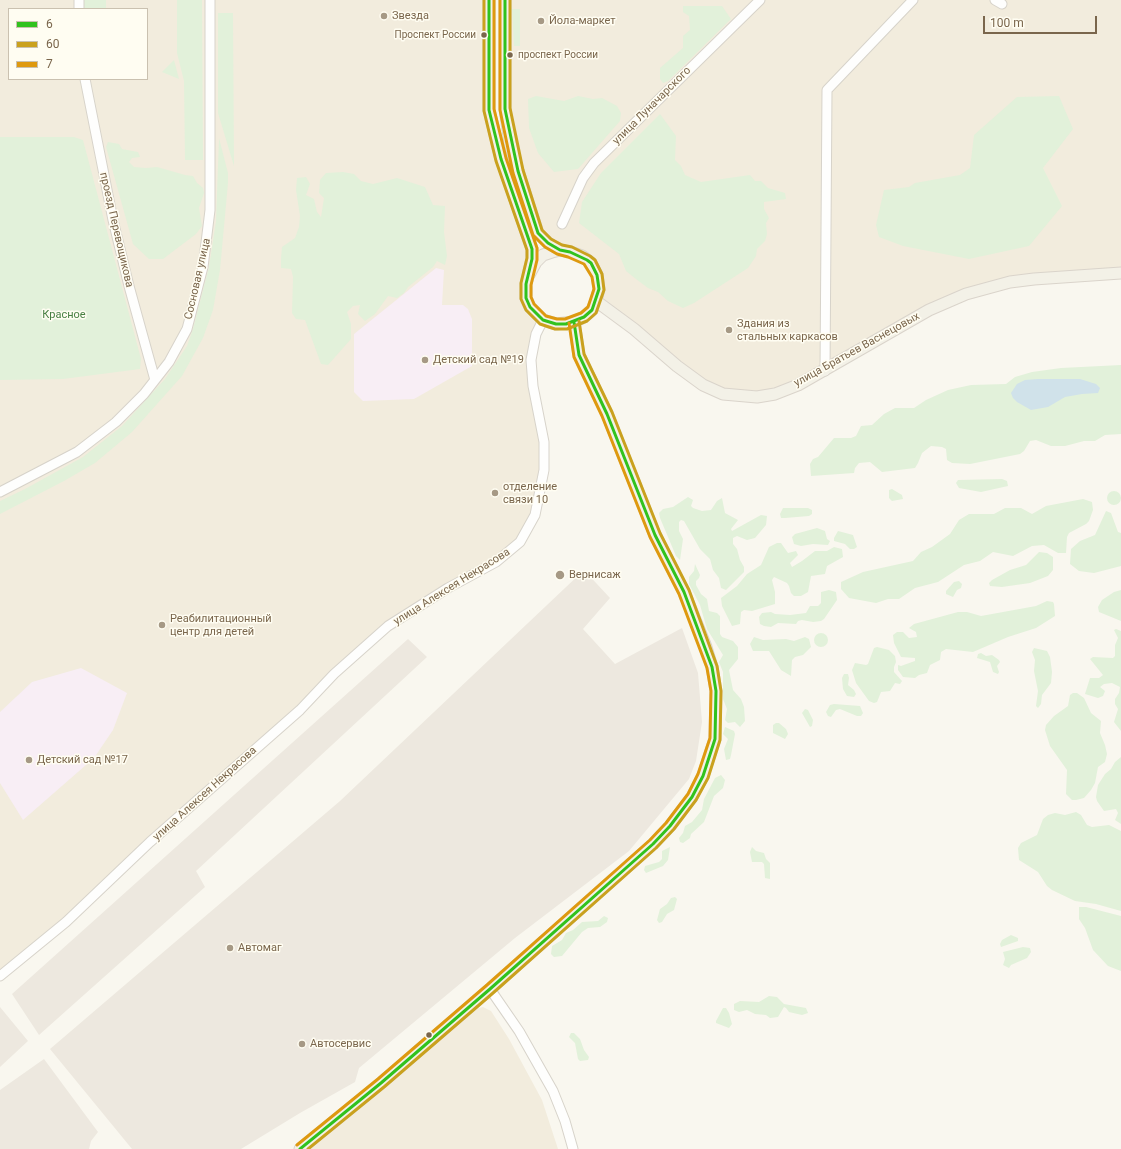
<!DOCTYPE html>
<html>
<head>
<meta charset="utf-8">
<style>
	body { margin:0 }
	#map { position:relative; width:1121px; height:1149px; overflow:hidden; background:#f9f7ef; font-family:Roboto,sans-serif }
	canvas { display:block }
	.legend { position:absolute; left:8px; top:8px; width:140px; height:72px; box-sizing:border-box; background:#fffdf2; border:1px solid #cac1b0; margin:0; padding:5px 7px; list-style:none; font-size:12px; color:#7a664c }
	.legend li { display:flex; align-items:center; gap:8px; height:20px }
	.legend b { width:20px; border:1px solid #cac1b0 }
	.scale { position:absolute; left:983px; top:16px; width:114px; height:18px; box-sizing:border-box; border:2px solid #7a664c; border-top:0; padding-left:5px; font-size:12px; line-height:14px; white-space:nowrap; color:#7a664c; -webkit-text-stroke:3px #fffdf2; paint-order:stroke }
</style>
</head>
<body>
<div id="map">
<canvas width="1121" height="1149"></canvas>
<ul class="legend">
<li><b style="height:5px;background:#31c21e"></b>6</li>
<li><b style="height:5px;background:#caa11e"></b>60</li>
<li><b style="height:5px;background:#de990f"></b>7</li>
</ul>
<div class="scale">100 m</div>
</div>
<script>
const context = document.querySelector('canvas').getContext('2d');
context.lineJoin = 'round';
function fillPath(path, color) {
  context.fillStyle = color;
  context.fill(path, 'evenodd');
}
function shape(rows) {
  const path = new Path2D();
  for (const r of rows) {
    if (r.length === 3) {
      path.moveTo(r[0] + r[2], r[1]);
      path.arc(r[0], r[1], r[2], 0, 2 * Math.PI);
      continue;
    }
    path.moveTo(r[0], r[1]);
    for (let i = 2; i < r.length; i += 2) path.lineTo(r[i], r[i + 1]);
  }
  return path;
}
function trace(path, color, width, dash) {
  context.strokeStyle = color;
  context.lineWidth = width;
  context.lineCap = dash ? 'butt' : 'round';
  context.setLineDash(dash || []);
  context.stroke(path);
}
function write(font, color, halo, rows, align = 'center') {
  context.font = font + ' Roboto,sans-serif';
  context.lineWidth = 3;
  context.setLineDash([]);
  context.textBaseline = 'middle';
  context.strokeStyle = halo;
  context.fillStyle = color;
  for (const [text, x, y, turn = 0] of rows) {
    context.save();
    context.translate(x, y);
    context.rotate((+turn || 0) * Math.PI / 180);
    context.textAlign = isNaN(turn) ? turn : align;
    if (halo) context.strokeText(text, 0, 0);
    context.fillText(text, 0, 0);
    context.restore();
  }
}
const residential = shape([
	[0,0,489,0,489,110,530,239,526,291,543,320,531,360,540,419,541,487,520,542,388,626,0,976],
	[9,9,147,9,147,79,9,79],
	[505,0,1121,0,1121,273,1089,275,966,294,785,390,723,394,596,301,595,269,548,243,518,171,504,93],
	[483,1007,491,1011,509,1039,542,1100,558,1149,305,1149,475,1009]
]);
const industrial = shape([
	[584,570,610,598,583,629,615,664,682,628,698,673,702,722,696,761,689,779,629,851,515,938,359,1068,355,1082,300,1113,241,1149,132,1149,50,1049,340,801],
	[408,639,427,657,196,871,205,887,39,1035,12,994],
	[0,1007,28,1041,0,1067],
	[44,1059,98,1132,91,1141,89,1149,0,1149,0,1090]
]);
const education = shape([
	[436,268,444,270,442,305,463,305,468,309,472,319,472,366,414,399,363,401,354,392,354,334],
	[81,668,127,693,113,730,94,758,23,820,0,783,0,712,32,682]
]);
const green = shape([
	[84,0,106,0,106,9,84,9],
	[177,0,202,0,203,160,185,160,184,81,177,53],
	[683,6,722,6,731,19,668,81,663,83,660,79,660,68,683,48,683,36,690,30,689,16,683,12],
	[512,9,520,9,520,46,514,46],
	[218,13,233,13,234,166,218,113],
	[174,60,179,79,162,72],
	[536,96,564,101,578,96,593,99,602,98,617,106,621,113,620,121,578,169,554,172,538,153,529,128,528,99],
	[1059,96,1073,129,1043,168,1062,206,1029,246,969,259,903,246,879,237,876,225,884,190,909,187,915,183,960,175,970,168,974,135,1017,97],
	[660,114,676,136,675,160,681,166,685,175,701,182,750,175,755,181,761,181,768,188,785,193,786,199,764,202,764,209,769,218,766,223,767,234,765,241,757,249,756,256,748,268,694,303,683,308,668,301,658,292,648,288,636,279,626,271,619,254,579,223,582,202,601,173],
	[0,137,74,137,83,140,141,359,140,369,63,379,0,380],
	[219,138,228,173,228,183,220,270,213,310,203,338,182,376,132,432,95,463,64,481,0,514,0,501,25,489,83,457,122,426,165,379,187,346,193,329,209,267,216,221],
	[108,142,119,144,122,149,138,152,140,157,132,158,129,162,134,167,146,168,157,167,185,175,193,176,197,183,203,188,204,193,199,208,202,226,196,234,163,259,149,259,133,244,106,147],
	[343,172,354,174,361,181,373,184,397,178,425,187,433,205,445,206,444,232,447,256,445,265,437,261,433,267,408,287,404,293,397,298,388,296,375,314,365,321,358,314,360,305,353,306,347,312,351,324,351,339,328,365,321,364,305,320,296,319,292,313,293,277,291,269,281,268,281,258,282,247,295,238,299,227,300,216,296,190,297,178,306,177,310,184,306,195,314,199,317,212,321,217,324,198,319,193,320,180,326,173],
	[1121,365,1121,434,1105,435,1095,441,1084,441,1065,446,1051,446,1036,440,1030,441,1024,451,1020,454,970,464,952,463,947,460,946,449,942,447,931,446,922,453,918,463,915,468,882,472,870,462,859,463,855,468,854,473,811,476,810,464,813,459,818,457,834,438,851,438,856,436,861,426,872,425,884,414,895,408,914,408,926,400,948,390,971,385,1006,384,1015,377,1032,372,1061,368],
	[1002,479,1007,481,1008,486,981,492,959,488,956,483,958,480],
	[892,489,902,495,903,499,892,501,889,498,889,490],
	[1114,498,7],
	[688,497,693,500,691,506,693,508,702,511,711,510,717,501,722,498,725,513,738,520,731,529,732,531,761,515,767,516,766,525,755,538,747,540,737,536,733,538,733,544,737,549,740,560,744,567,744,572,726,590,721,588,719,578,713,570,710,559,700,549,684,521,681,520,679,522,679,531,683,539,680,560,676,556,660,518,659,513,663,509,673,507],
	[1083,499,1092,502,1093,510,1089,521,1086,524,1069,533,1067,537,1066,553,1058,553,1044,545,1032,546,1013,556,993,552,980,561,964,565,938,582,915,588,899,599,888,599,876,603,849,598,841,589,841,582,863,572,913,561,921,552,932,547,950,534,959,520,969,514,994,514,1005,508,1021,508,1032,514,1046,506],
	[783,508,808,508,812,510,812,514,809,516,785,518,781,518,780,514],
	[1106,511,1111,513,1118,532,1121,533,1121,566,1094,573,1079,571,1070,564,1071,549,1080,541,1095,535],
	[817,528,825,531,827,539,830,541,828,545,813,544,801,546,794,544,792,537,795,534],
	[838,531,853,535,857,547,854,549,850,549,845,544,834,541,834,538],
	[777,543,781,543,788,553,796,551,798,555,790,563,792,567,802,561,815,551,827,551,834,547,842,549,843,557,827,566,825,574,811,576,808,592,801,596,794,596,791,593,789,586,787,583,774,577,772,580,775,592,775,604,752,611,744,610,741,612,740,624,732,626,722,606,721,598,737,586,747,574,761,565,769,547],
	[1039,552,1047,553,1053,557,1053,570,1048,576,1030,583,1002,587,990,586,989,583,992,580,1010,570,1026,565],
	[695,564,700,575,699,578,696,581,696,585,701,594,707,599,709,611,717,613,720,616,720,634,722,637,733,641,738,647,738,659,729,670,733,690,741,699,744,707,745,721,740,727,735,722,728,723,725,720,727,709,723,699,723,672,719,662,723,655,707,629,700,605,689,584,689,577,694,571],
	[959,581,962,584,961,588,957,590,953,597,946,594,946,591,954,582],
	[829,590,836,592,837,600,824,619,821,621,813,622,802,620,798,621,796,624,778,623,771,627,764,626,760,624,759,617,762,613,771,612,775,614,790,615,806,613,810,606,818,606,821,603,821,592],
	[1121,590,1121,621,1099,612,1098,607,1102,600,1114,592],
	[1047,601,1053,602,1054,604,1055,616,1036,628,1008,637,973,652,946,649,941,652,940,660,930,665,927,673,919,675,915,678,903,677,898,670,898,665,901,666,912,662,915,661,915,658,901,657,894,643,893,635,897,632,903,632,909,638,917,637,916,632,909,628,914,624,958,612,967,612,981,616,1036,606],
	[1116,629,1121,631,1121,731,1114,722,1118,709,1115,704,1115,699,1119,693,1120,687,1112,683,1104,684,1100,687,1105,691,1103,696,1098,698,1085,694,1090,678,1099,678,1103,675,1090,659,1093,657,1113,658,1115,656,1115,645,1118,638,1114,630],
	[821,640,7],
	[754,637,763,640,786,639,794,641,805,637,809,639,811,647,803,655,795,657,792,660,791,676,781,670,769,651,753,651,750,644],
	[877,647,889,650,895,656,896,662,894,667,894,672,902,681,900,684,895,683,890,691,881,692,877,702,874,703,869,701,856,683,852,670,855,663,866,665,868,664,874,648],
	[1034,648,1047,651,1050,657,1052,672,1051,683,1042,695,1041,704,1038,708,1036,706,1038,691,1034,671,1035,660,1032,652],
	[981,653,986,656,992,655,999,660,1000,662,997,666,999,672,998,674,993,672,990,662,977,658,978,654],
	[844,674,848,674,849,678,848,685,854,690,856,694,854,697,847,696,843,689,842,678],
	[1073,693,1077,693,1084,698,1091,713,1101,721,1100,733,1105,745,1107,754,1105,762,1098,767,1095,783,1091,790,1084,798,1076,800,1072,800,1066,794,1067,770,1050,746,1045,730,1046,725,1054,716,1068,706,1070,695],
	[834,704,860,706,863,713,861,716,857,716,840,709,836,710,831,717,828,716,826,712,830,705],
	[805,709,808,710,813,720,812,726,810,727,802,713],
	[776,723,779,723,786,729,788,734,785,739,773,733,773,725],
	[725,727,734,731,735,734,731,755,730,759,726,760,724,749,728,739,723,734],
	[1121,757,1121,824,1115,820,1118,813,1116,809,1104,811,1097,801,1096,797,1098,785,1105,774,1111,769,1115,762],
	[721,775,725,780,723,788,714,796,704,822,691,834,690,838,683,843,680,842,679,838,683,833,685,826,692,822,702,810,704,799,715,778],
	[1076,812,1081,815,1087,825,1092,827,1109,825,1121,831,1121,911,1096,904,1075,901,1052,890,1047,886,1038,872,1019,860,1018,848,1021,843,1037,835,1043,819,1048,815,1055,813,1065,815],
	[670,847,668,860,663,866,646,873,644,870,645,866,659,862,662,859,662,851],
	[752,847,756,851,764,853,766,859,770,863,770,879,765,878,764,864,762,862,752,862,750,852],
	[675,897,677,899,674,910,667,914,662,922,659,923,657,920,660,909,667,904,671,898],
	[1079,907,1086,907,1121,916,1121,971,1108,966,1093,950,1085,928,1079,919],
	[604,916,608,918,607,922,600,927,588,928,582,932,562,956,554,957,551,954,552,946,562,940,566,933,573,930,582,922,598,921],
	[1011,935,1018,938,1018,941,1001,947,1000,944,1002,940],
	[1023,947,1030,948,1031,952,1027,958,1011,965,1009,968,1003,965,1005,959,1003,952],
	[769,996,777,997,784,1004,806,1008,808,1013,802,1015,789,1012,786,1008,784,1007,778,1017,770,1018,766,1015,755,1014,747,1010,739,1012,734,1010,734,1004,740,1001,759,1002],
	[723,1008,726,1008,729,1013,732,1024,729,1028,716,1023,716,1021],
	[571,1033,574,1033,580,1039,584,1050,589,1057,588,1060,580,1061,578,1059,575,1043,569,1037]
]);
const water = shape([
	[1038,379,1080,379,1096,384,1100,388,1098,393,1082,394,1065,397,1048,407,1031,410,1017,402,1013,398,1011,393,1017,384,1025,380]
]);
const minor = shape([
	[79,0,79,9],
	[995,0,1002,4],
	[85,79,113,220,129,286,155,380],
	[562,224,583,178,594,163,760,0],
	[825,371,827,90,913,0],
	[0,492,77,452,116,422,144,394,169,362,187,329,203,267,210,210,210,0],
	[0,976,66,922,150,842,300,710,334,674,388,626,448,588,496,562,520,542,535,515,544,470,544,442,533,386,531,360,536,334,543,320],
	[490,989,519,1031,553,1091,565,1121,573,1149]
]);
const major = shape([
	[489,0,489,110,501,159,532,249,532,259,526,284,526,298,530,307,543,320,556,324,574,322,584,317,592,310,596,301,599,289,597,275,591,263,582,256,570,252,560,250,552,252,543,255,536,262,529,275],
	[505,0,505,109,510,143,518,171,538,233,548,243,560,250],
	[596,301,634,329,677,366,703,385,723,394,757,397,775,394,798,385,929,310,966,294,1010,282,1034,279,1121,273],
	[300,1149,381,1083,490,989,653,844,670,826,692,797,703,776,710,754,715,739,716,691,712,667,706,647,684,592,655,535,607,414,579,355,574,322]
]);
const bus1 = shape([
	[489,0,489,110,501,159,532,249,532,259,526,284,526,298,530,307,543,320,556,324,566,324,584,317,592,310,599,289,597,275,591,263,587,260,570,252,560,250,548,243,538,233,518,171,505,109,505,0],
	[300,1149,381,1083,490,989,653,844,670,826,692,797,703,776,715,739,716,691,712,667,684,592,655,535,607,414,579,355,574,322]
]);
const bus2 = shape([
	[484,0,484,111,496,161,527,250,527,258,521,283,521,299,526,310,540,324,555,329,567,329,587,321,596,313,604,290,602,274,595,260,590,256,572,247,562,245,551,239,542,230,523,170,510,108,510,0],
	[308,1149,384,1087,493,993,656,848,674,829,696,800,708,778,720,740,721,691,717,666,689,590,660,533,612,412,584,354,579,321]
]);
const bus3 = shape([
	[494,0,494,109,506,158,537,248,537,260,531,285,531,297,534,304,546,316,557,319,565,319,581,313,588,307,594,289,592,277,584,264,568,257,557,254,545,247,533,235,513,173,500,110,500,0],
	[297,1145,378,1079,487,985,650,840,666,823,688,794,698,774,710,738,711,691,707,668,679,594,650,537,602,416,574,357,569,323]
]);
const markers = [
	[384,16,4,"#a69985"],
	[541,21,4,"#a69985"],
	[484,35,3.5,"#7a664c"],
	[510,55,3.5,"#7a664c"],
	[729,330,4,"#a69985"],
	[425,360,4,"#a69985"],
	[495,493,4,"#a69985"],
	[560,575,5,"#a69985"],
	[162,625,4,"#a69985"],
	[29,760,4,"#a69985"],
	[230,948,4,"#a69985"],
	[429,1035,3.5,"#7a664c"],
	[302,1044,4,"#a69985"]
];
const busNames = [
	["Проспект России",476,35],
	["проспект России",518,55,"left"]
];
const poiNames = [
	["Звезда",392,16],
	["Йола-маркет",549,21],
	["Здания из",737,324],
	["стальных каркасов",737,337],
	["Детский сад №19",433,360],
	["отделение",503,487],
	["связи 10",503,500],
	["Вернисаж",569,575],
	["Реабилитационный",170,619],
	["центр для детей",170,632],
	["Детский сад №17",37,760],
	["Автомаг",238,948],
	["Автосервис",310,1044]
];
const streetNames = [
	["улица Луначарского",652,106,-45],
	["проезд Перевощикова",116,230,77],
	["Сосновая улица",198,279,-77],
	["улица Братьев Васнецовых",857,350,-29],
	["улица Алексея Некрасова",452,587,-32],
	["улица Алексея Некрасова",205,794,-42]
];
const parkNames = [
	["Красное",64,315]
];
fillPath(residential, '#f2ecdd');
fillPath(industrial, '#ede8df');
fillPath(education, '#f8eef5');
fillPath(green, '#e2f1da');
fillPath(water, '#d0e2ea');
trace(minor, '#d7d3ca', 11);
trace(major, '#dad4cb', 13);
trace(minor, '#fefefd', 9);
trace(major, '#f3f1e7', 11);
trace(bus1, '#31c21e', 3);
trace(bus2, '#caa11e', 3);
trace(bus3, '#de990f', 3);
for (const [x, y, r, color] of markers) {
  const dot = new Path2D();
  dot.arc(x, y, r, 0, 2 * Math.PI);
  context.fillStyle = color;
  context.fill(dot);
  trace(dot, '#fffdf2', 1.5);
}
write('10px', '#7a664c', '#fffdf2', busNames, 'right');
write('11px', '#7a664c', '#fffdf2', poiNames, 'left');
write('11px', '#7a664c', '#fffdf2', streetNames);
write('11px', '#488043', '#fffdf2', parkNames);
</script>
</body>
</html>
